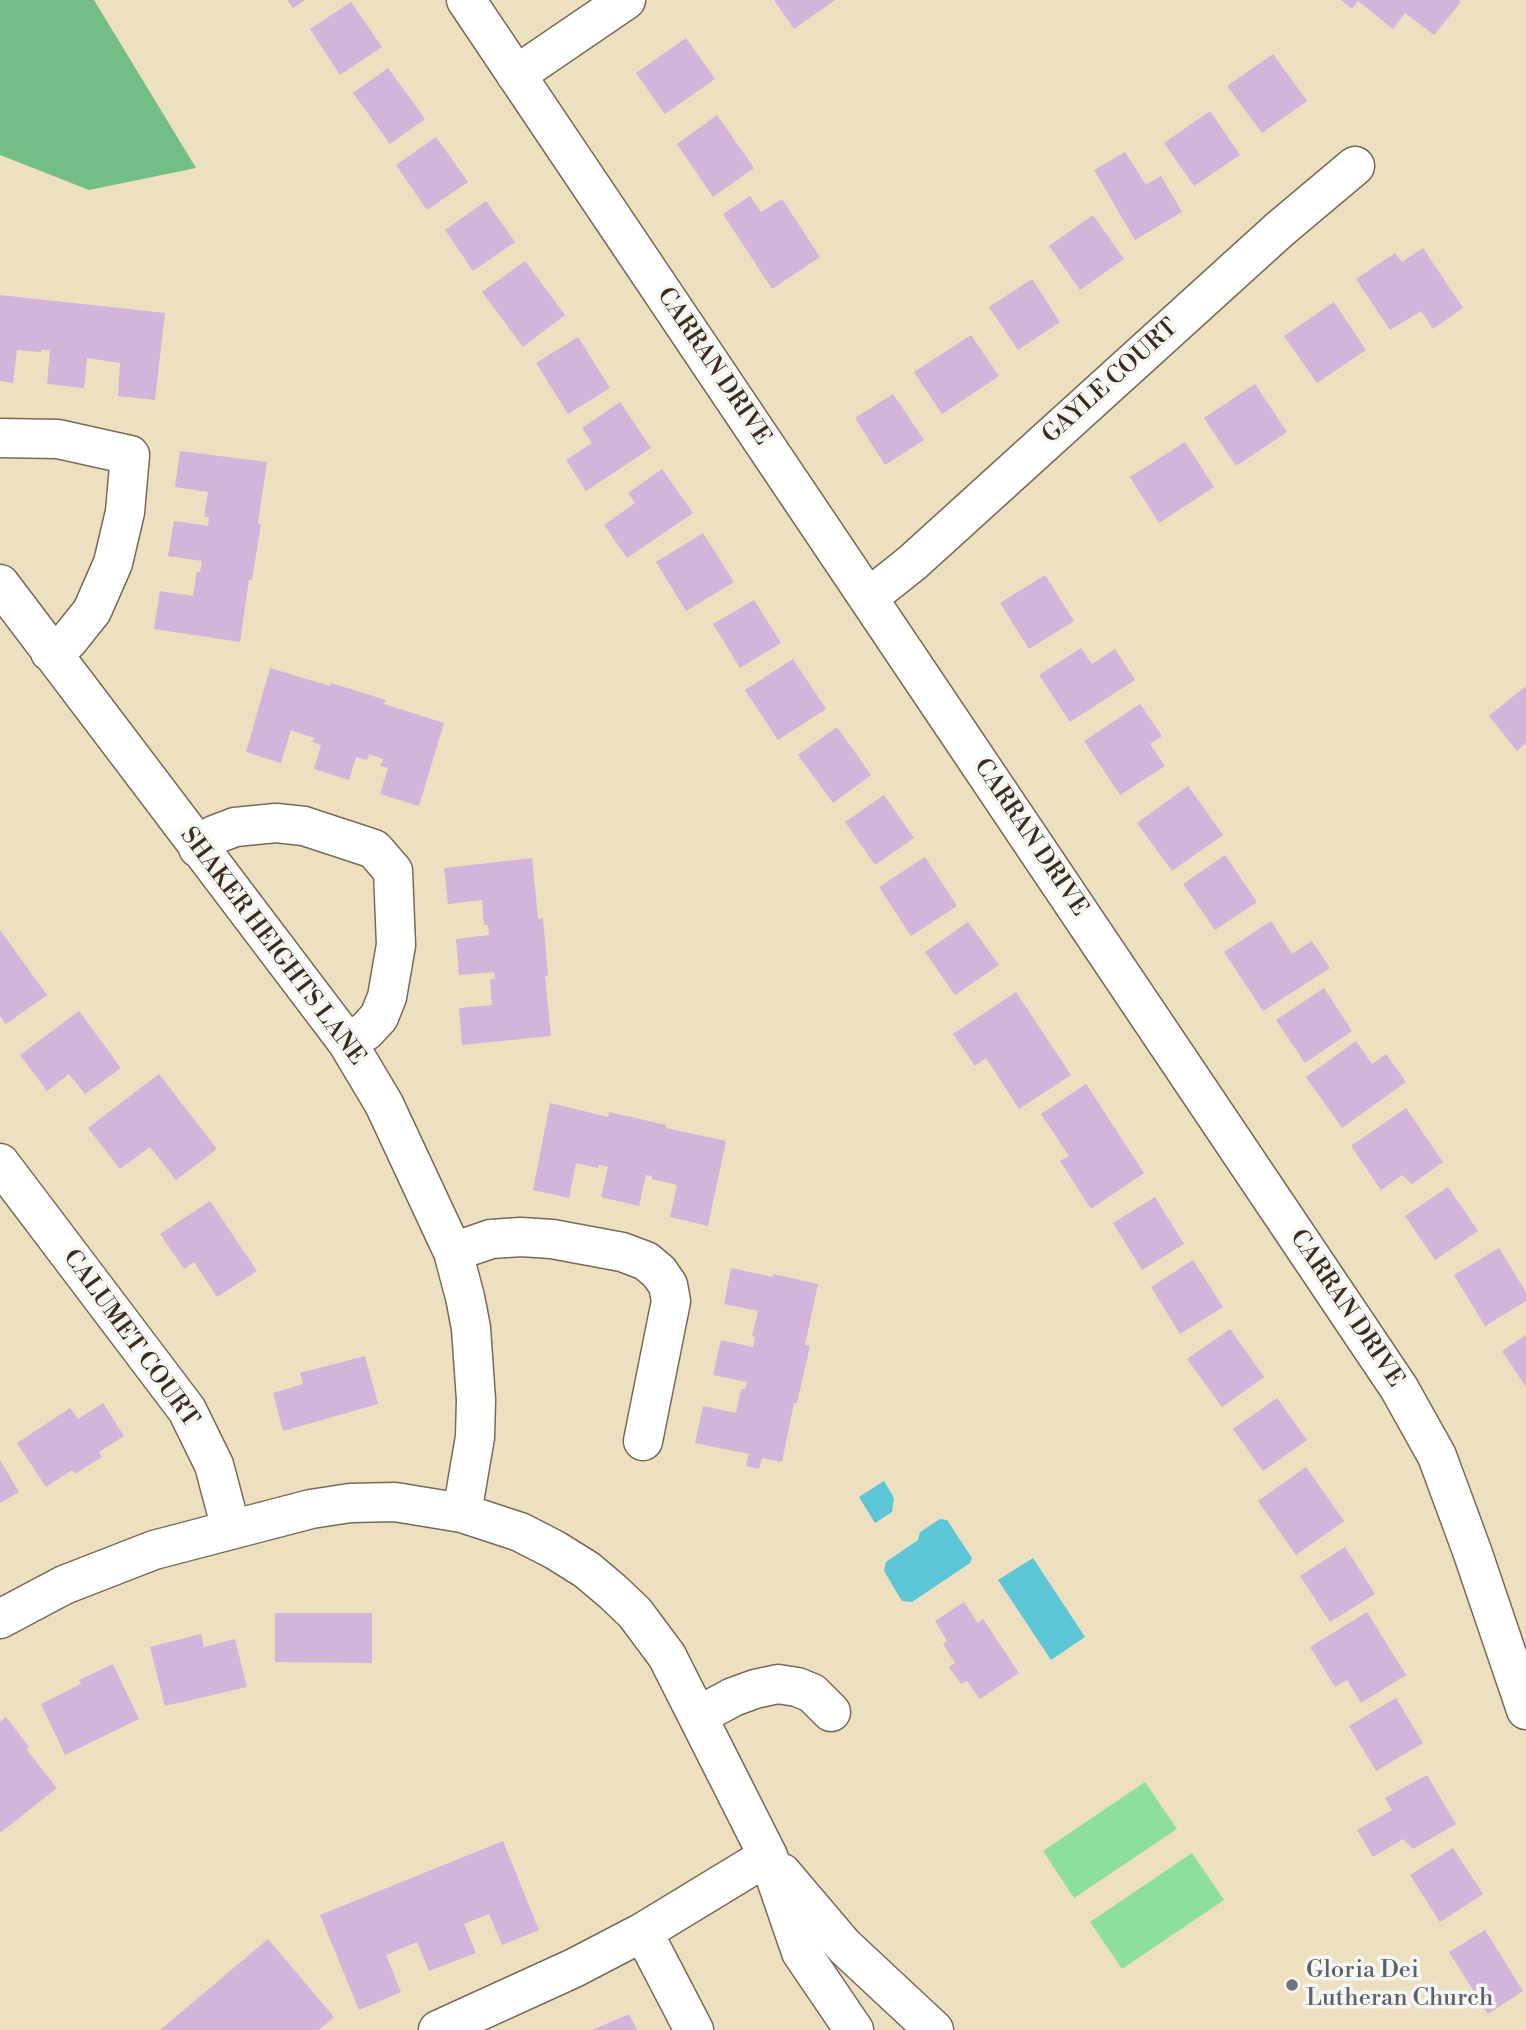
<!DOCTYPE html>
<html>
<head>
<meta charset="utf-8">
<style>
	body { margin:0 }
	canvas { display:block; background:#ece0c0 }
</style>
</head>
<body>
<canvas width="1526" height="2030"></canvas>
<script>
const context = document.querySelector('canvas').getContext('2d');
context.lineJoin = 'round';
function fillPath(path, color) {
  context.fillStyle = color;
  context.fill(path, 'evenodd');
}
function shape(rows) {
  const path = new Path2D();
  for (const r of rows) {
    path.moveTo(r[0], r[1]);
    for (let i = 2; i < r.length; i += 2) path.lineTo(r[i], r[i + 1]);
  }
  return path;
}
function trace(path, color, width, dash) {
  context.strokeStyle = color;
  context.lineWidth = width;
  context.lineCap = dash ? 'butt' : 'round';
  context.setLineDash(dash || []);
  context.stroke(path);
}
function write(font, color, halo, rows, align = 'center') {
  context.font = font + ' "Libre Bodoni",serif';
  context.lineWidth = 7;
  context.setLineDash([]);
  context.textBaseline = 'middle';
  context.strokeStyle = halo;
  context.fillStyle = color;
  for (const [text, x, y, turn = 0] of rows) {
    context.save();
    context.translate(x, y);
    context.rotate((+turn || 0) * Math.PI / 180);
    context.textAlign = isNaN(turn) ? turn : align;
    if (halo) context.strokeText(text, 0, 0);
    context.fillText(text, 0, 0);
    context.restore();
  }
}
const green = shape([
	[1145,1782,1177,1829,1074,1898,1043,1851],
	[1192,1853,1224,1900,1122,1969,1090,1922]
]);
const forest = shape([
	[0,0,94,0,196,168,89,190,0,155]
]);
const water = shape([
	[884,1481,894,1498,892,1512,875,1523,859,1497],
	[940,1519,947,1520,972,1558,970,1563,912,1602,902,1601,884,1571,886,1562,918,1540,920,1532],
	[1033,1558,1085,1637,1051,1660,998,1580]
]);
const building = shape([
	[287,0,305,0,293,8],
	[774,0,835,0,794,29],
	[1341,0,1459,0,1461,2,1434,35,1405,13,1393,29,1358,1,1352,9],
	[351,2,382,47,340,75,310,29],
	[686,38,715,79,665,114,636,73],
	[1273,54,1307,101,1262,133,1227,86],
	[388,68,425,119,390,144,353,93],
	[1210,111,1240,155,1194,186,1164,143],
	[717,115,754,168,713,197,677,144],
	[436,137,468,182,427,210,396,165],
	[1125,152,1146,185,1161,176,1182,212,1135,240,1094,170],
	[750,196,761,212,782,199,820,257,772,289,723,214],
	[486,201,515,242,473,271,445,230],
	[1093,215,1124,259,1080,290,1049,246],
	[1423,248,1463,308,1433,329,1421,311,1390,330,1356,279,1395,253,1402,262],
	[525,261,565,315,523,347,482,292],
	[1032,279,1060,322,1018,350,989,307],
	[0,295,165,313,155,400,118,396,120,363,87,358,84,388,47,384,50,350,41,350,41,352,17,350,13,383,0,381],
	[1334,302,1366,350,1317,383,1284,336],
	[971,335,999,376,942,414,914,372],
	[578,337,610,388,568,414,536,363],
	[1255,384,1287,432,1236,466,1204,418],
	[893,394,924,440,885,465,855,418],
	[620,402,651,448,586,491,566,460,592,443,582,428],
	[1185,442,1214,487,1159,523,1130,477],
	[180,451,267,462,258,523,261,524,252,580,249,580,240,642,154,629,160,591,193,596,197,571,200,572,202,561,168,556,174,521,208,526,209,517,204,517,208,492,175,487],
	[662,469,693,513,627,558,604,525,635,503,628,493],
	[703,533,734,582,686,611,656,562],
	[1045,575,1074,621,1029,649,1000,603],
	[754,600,781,643,740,668,713,624],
	[1081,648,1092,664,1115,649,1135,680,1070,722,1039,675],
	[793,659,826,709,778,740,745,690],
	[270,668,330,686,331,683,386,700,384,704,444,723,419,806,380,794,388,768,380,766,383,759,369,754,367,760,356,757,349,780,314,769,321,745,312,742,314,738,291,730,281,763,246,752],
	[1526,686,1526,743,1517,751,1489,716],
	[1140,704,1162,736,1150,744,1165,766,1120,795,1084,741],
	[837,727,871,775,833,803,798,755],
	[1188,786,1223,835,1172,871,1137,823],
	[884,795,914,838,875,865,845,822],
	[1225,855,1257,902,1215,930,1183,884],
	[925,857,957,906,911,936,879,887],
	[532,858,538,919,543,918,548,975,545,976,551,1036,462,1045,459,1008,492,1005,490,979,495,979,494,972,459,975,456,939,489,935,488,925,484,925,482,900,448,904,444,868],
	[1271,921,1292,954,1312,941,1330,968,1263,1011,1224,952],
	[968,922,999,965,955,995,925,952],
	[0,930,47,995,6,1024,0,1016],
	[1324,988,1352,1031,1305,1063,1276,1020],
	[1016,992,1071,1075,1019,1109,986,1058,975,1066,953,1034],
	[79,1011,121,1068,85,1094,69,1074,47,1091,20,1055],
	[1356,1041,1372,1064,1386,1054,1406,1082,1342,1128,1306,1077],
	[159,1074,217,1149,176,1180,150,1147,120,1169,88,1128],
	[1086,1084,1144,1173,1091,1209,1060,1161,1069,1156,1041,1114],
	[550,1103,608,1117,609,1112,666,1125,666,1128,726,1141,708,1226,670,1217,677,1185,652,1179,652,1176,646,1175,639,1206,601,1197,608,1167,599,1165,598,1168,576,1163,569,1198,533,1190],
	[1406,1108,1443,1162,1412,1184,1402,1175,1381,1190,1351,1146],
	[1448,1187,1478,1231,1435,1260,1405,1216],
	[1155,1197,1184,1244,1142,1270,1113,1223],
	[210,1201,257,1271,217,1297,194,1262,184,1269,160,1234],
	[1499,1248,1526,1292,1526,1301,1485,1326,1454,1275],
	[1193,1260,1223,1307,1180,1334,1151,1287],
	[731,1268,773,1277,773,1274,818,1284,805,1345,810,1346,797,1403,794,1403,782,1462,762,1458,759,1469,746,1466,749,1454,695,1443,703,1406,736,1413,741,1389,745,1389,747,1382,713,1375,721,1340,753,1347,755,1337,752,1336,758,1311,724,1304],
	[1230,1329,1264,1377,1222,1407,1187,1359],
	[1526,1335,1526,1387,1502,1351],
	[365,1356,378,1404,283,1431,273,1393,303,1384,300,1373],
	[1277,1398,1307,1440,1263,1471,1233,1429],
	[103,1403,124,1436,99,1452,102,1457,75,1474,72,1470,46,1487,17,1443,70,1408,78,1419],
	[0,1460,19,1492,0,1503],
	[1306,1467,1344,1521,1296,1555,1258,1501],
	[1345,1547,1375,1594,1330,1622,1300,1576],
	[964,1602,978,1623,983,1619,1019,1673,980,1699,967,1681,961,1684,949,1667,955,1663,943,1644,947,1641,935,1621],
	[1367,1612,1406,1675,1361,1703,1347,1680,1335,1687,1310,1647],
	[275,1613,372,1613,372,1663,275,1662],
	[201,1634,204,1647,235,1639,247,1687,165,1706,150,1647],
	[113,1664,139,1719,65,1755,41,1704,81,1684,79,1680],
	[1396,1698,1423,1743,1376,1771,1349,1726],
	[6,1717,29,1747,26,1749,57,1788,0,1833,0,1722],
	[1427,1775,1456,1824,1413,1849,1403,1839,1373,1857,1357,1830,1392,1810,1385,1798],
	[503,1841,539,1930,502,1945,489,1914,464,1924,476,1953,429,1971,417,1942,386,1955,401,1992,359,2010,320,1915],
	[1453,1848,1483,1894,1440,1922,1410,1875],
	[1485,1930,1523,1991,1488,2014,1449,1952],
	[268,1939,334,2017,319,2030,160,2030],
	[629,2014,637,2030,592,2030]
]);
const minor = shape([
	[466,0,1399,1388,1437,1456,1472,1551,1526,1710],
	[516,75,626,0],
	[0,438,58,439,130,455,125,512,113,563,92,611,68,641,50,652],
	[0,584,347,1042,384,1104,453,1252,465,1297,471,1328,476,1400,475,1437,462,1513],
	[868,598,912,563,1280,229,1355,166],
	[198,848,214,835,235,827,276,823,304,826,374,849,393,871,396,945,387,997,379,1017,366,1031,347,1042],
	[0,1163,187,1410,214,1465,231,1529],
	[453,1252,491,1239,521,1237,552,1239,622,1252,646,1261,659,1272,668,1285,671,1301,643,1441],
	[0,1619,64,1585,154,1550,311,1509,350,1503,395,1502,462,1513,520,1532,555,1550,587,1570,613,1592,635,1613,667,1656,768,1856,801,1952,854,2030],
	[698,1716,733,1697,755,1689,778,1684,797,1687,812,1693,831,1712],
	[782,1873,844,1946,934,2030],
	[643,1932,694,2030],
	[438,2030,574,1968,643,1932,768,1856]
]);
const markers = [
	[1292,1985,7,"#6b7280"]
];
const streetNames = [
	["CARRAN DRIVE",713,367,56],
	["GAYLE COURT",1111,382,-42],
	["CARRAN DRIVE",1030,838,56],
	["SHAKER HEIGHTS LANE",272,947,53],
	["CARRAN DRIVE",1346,1309,56],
	["CALUMET COURT",130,1339,54]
];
const worshipNames = [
	["Gloria Dei",1306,1971],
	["Lutheran Church",1306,1999]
];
fillPath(green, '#8edf9f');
fillPath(forest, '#72be86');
fillPath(water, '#5cc6d6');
fillPath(building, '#d3b4db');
trace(minor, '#796a57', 41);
trace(minor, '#fff', 38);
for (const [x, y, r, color] of markers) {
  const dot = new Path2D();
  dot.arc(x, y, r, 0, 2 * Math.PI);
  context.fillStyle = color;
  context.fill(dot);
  trace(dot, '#f6f6f2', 2.5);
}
write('24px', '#3b2a1e', '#f6f6f2', streetNames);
write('24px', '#5b616d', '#f6f6f2', worshipNames, 'left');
</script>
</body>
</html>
